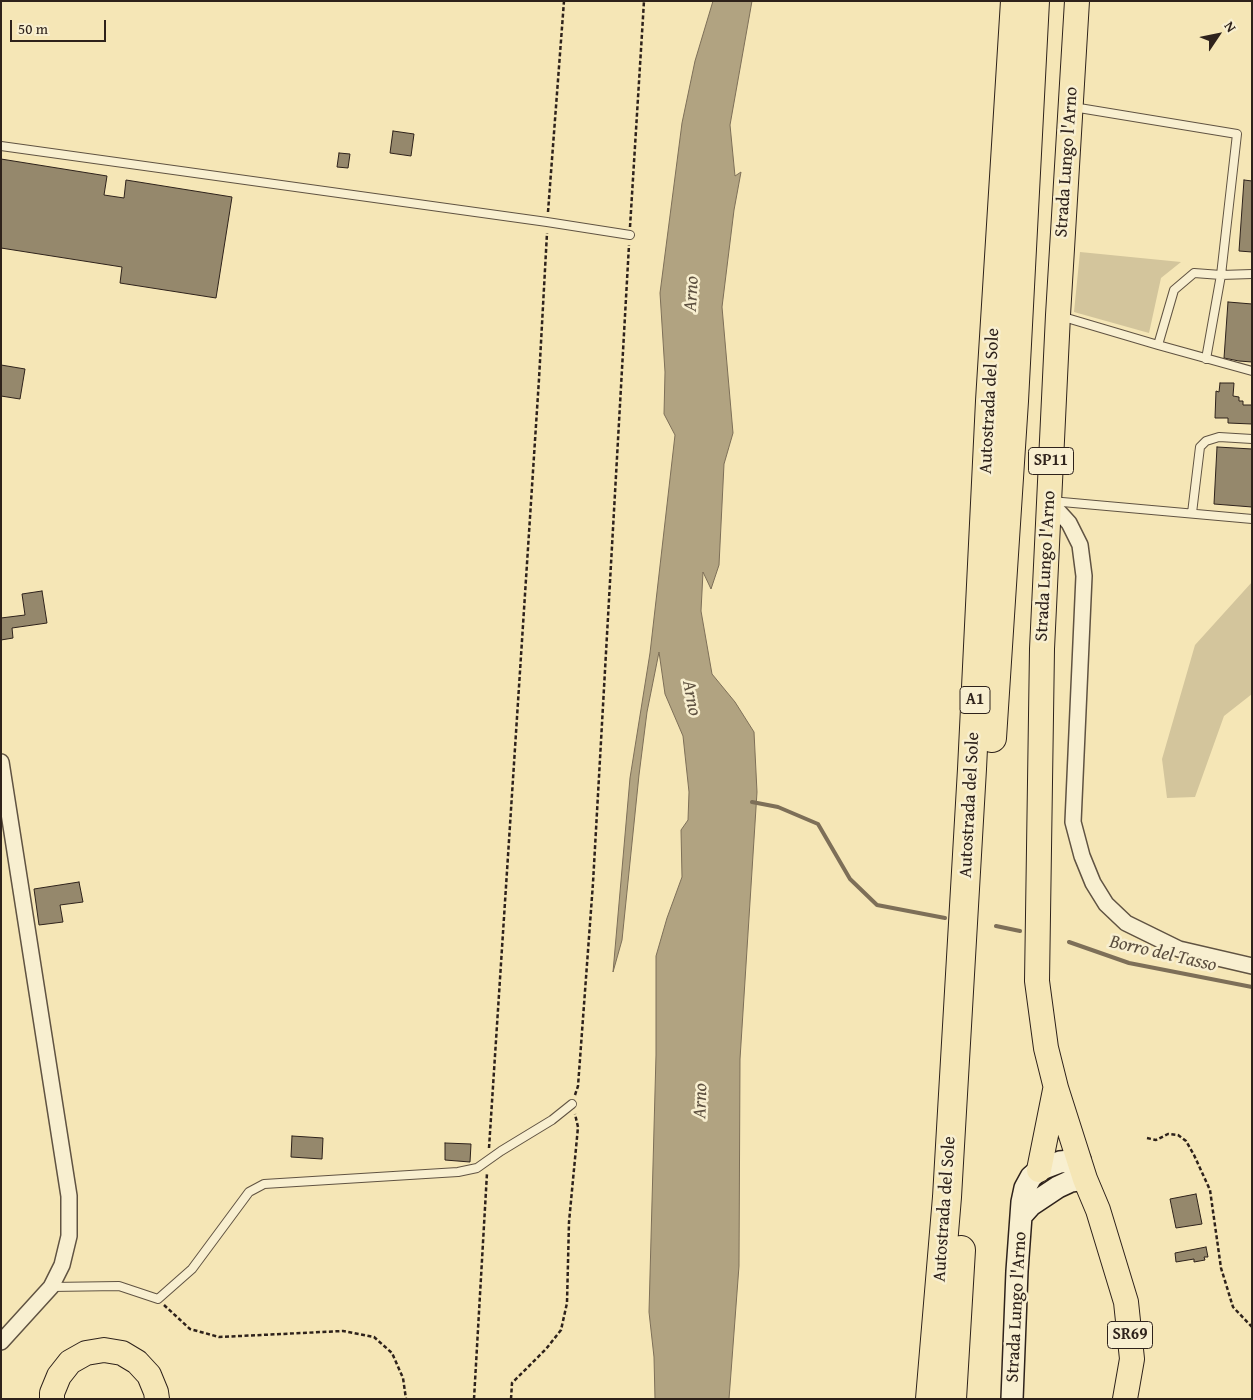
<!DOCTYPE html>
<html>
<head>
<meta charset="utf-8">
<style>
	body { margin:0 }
	#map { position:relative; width:1253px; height:1400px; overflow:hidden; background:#f5e6b6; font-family:"Gentium Book Plus",serif }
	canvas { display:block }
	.frame { position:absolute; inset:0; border:2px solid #2e221b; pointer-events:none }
	.north { position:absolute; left:1193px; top:10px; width:50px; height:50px; -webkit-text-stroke:4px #f8efd0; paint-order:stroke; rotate:56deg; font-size:14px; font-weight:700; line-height:20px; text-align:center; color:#2e221b }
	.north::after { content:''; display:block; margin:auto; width:18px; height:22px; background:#2e221b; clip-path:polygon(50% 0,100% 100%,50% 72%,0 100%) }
	.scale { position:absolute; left:10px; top:20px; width:96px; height:22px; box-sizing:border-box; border:2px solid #2e221b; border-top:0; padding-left:6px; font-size:15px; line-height:18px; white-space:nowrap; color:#2e221b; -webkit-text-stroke:4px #f8efd0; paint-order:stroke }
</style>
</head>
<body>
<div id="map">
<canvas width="1253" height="1400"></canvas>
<div class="frame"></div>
<div class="north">N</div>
<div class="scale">50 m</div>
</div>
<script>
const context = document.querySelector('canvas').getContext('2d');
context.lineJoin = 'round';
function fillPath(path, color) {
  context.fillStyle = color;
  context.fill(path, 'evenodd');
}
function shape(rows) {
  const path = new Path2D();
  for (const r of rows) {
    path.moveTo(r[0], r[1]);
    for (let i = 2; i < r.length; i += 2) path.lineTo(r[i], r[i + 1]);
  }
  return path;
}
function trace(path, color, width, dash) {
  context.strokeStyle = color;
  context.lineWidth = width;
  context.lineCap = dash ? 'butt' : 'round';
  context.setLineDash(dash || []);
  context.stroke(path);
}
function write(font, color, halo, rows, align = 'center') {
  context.font = font + ' "Gentium Book Plus",serif';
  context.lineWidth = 5;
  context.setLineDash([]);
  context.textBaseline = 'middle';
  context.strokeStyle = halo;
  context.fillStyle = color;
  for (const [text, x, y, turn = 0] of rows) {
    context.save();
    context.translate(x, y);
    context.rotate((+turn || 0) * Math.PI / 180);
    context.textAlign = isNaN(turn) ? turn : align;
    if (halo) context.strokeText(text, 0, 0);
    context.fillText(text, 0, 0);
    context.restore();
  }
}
const green = shape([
	[1080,252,1181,262,1161,278,1149,333,1074,312],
	[1252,582,1252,694,1224,716,1195,797,1167,798,1162,759,1195,645]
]);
const water = shape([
	[713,1,752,1,730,125,735,176,741,172,734,210,722,307,733,433,724,464,719,565,711,589,703,572,701,611,712,674,735,702,754,732,757,792,740,1059,739,1266,729,1399,655,1399,654,1357,649,1312,656,1055,656,956,667,918,682,877,681,830,688,820,689,792,683,736,665,694,659,652,647,712,639,775,622,940,613,972,630,778,650,653,675,435,664,414,665,372,660,293,682,123,695,61,713,1]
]);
const stream = shape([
	[752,802,778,807,818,824,850,879,877,905,945,918],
	[996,926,1020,931],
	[1069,942,1129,963,1252,987]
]);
const building = shape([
	[393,131,414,134,411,156,390,153,393,131],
	[339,153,350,154,348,168,337,167,339,153],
	[1,159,107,176,104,195,124,198,126,180,232,197,216,298,120,283,122,267,1,248,1,159],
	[1244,180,1252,181,1252,252,1239,251,1244,180],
	[1228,302,1252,304,1252,362,1239,361,1224,358,1228,302],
	[1,365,25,369,20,399,1,396,1,365],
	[1220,383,1234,383,1233,396,1239,397,1239,401,1243,401,1243,405,1252,405,1252,424,1228,423,1228,418,1215,418,1216,391,1219,392,1220,383],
	[1217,447,1252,449,1252,507,1214,504,1217,447],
	[42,591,47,623,12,628,13,638,1,640,1,618,25,615,22,594,42,591],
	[79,882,83,902,60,905,63,922,39,925,34,889,79,882],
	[292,1136,323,1138,322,1159,291,1157,292,1136],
	[445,1143,471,1144,470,1162,445,1160,445,1143],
	[1196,1194,1202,1224,1176,1228,1170,1199,1196,1194],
	[1206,1247,1208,1257,1204,1257,1205,1260,1194,1262,1194,1259,1176,1262,1175,1253,1206,1247]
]);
const path = shape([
	[548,212,564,1],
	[630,227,644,1],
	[575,1095,578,1086,593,883,629,245],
	[1147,1138,1156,1140,1168,1134,1178,1135,1186,1141,1194,1155,1210,1190,1221,1268,1233,1307,1252,1327],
	[489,1148,539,379,547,233],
	[164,1305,190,1329,219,1337,343,1331,374,1337,392,1353,403,1378,406,1399],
	[474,1399,487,1173],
	[511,1399,512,1383,546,1349,561,1330,567,1303,569,1222,578,1127,575,1114]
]);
const lane = shape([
	[1073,107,1237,134,1221,275,1206,359],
	[1,146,547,222,630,235],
	[1060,316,1158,345,1252,371],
	[1158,345,1174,290,1194,273,1221,275,1252,274],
	[1051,501,1252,519],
	[1192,513,1200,447,1206,441,1219,437,1252,439],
	[51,1287,119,1286,158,1299,192,1269,249,1192,264,1184,458,1172,477,1168,501,1151,552,1120,572,1104]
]);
const street = shape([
	[1049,501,1069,523,1080,545,1084,576,1073,822,1082,856,1093,883,1106,904,1126,923,1179,949,1252,966],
	[1,762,69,1196,69,1236,62,1265,51,1287,1,1342]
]);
const secondary = shape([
	[1022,1215,1031,1205,1058,1187,1071,1181,1085,1179],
	[1012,1399,1017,1271,1022,1202,1025,1188,1031,1177,1039,1170,1060,1162,1080,1160]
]);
const primary = shape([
	[1077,1,1058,315,1042,649,1037,981,1046,1048,1056,1088,1085,1179,1098,1210,1126,1302,1132,1359,1125,1399],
	[1039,1170,1055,1090],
	[52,1399,52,1393,59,1376,70,1362,86,1353,104,1350,122,1353,137,1362,149,1375,156,1392,157,1399]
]);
const highway = shape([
	[992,738,1014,401,1035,1],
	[930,1399,947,1197,972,769,990,401,1015,1],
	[952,1399,961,1250]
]);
const shields = [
	[1051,461,45],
	[975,700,30],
	[1130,1335,45]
];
const shieldNames = [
	["SP11",1051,461],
	["A1",975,700],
	["SR69",1130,1335]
];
const streetNames = [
	["Strada Lungo l'Arno",1067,162,-86],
	["Autostrada del Sole",990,401,-87],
	["Strada Lungo l'Arno",1046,566,-87],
	["Autostrada del Sole",970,805,-87],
	["Autostrada del Sole",945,1209,-86],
	["Strada Lungo l'Arno",1017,1307,-87]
];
const waterNames = [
	["Arno",692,294,-87],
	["Arno",691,698,79],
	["Borro del Tasso",1163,954,13],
	["Arno",701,1101,-88]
];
fillPath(green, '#d3c59c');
fillPath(water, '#b1a381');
trace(water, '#7d6f58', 1);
trace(stream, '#7d6f58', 4);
fillPath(building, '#95886c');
trace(building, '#2e221b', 1);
trace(lane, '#605342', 10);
trace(street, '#605342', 18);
trace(secondary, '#2e221b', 24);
trace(primary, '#2e221b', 26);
trace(highway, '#2e221b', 30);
trace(path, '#2e221b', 2.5, [4, 2.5]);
trace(lane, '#f8efd0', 8);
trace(street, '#f8efd0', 15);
trace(secondary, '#f8efd0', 21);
trace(primary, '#f5e6b6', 24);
trace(highway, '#f5e6b6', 28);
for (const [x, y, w] of shields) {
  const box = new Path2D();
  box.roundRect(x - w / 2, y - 13.5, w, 27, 4);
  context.fillStyle = '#f8efd0';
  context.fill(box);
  trace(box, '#2e221b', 1);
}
write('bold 16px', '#2e221b', null, shieldNames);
write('18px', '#2e221b', '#f8efd0', streetNames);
write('italic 19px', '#5c4f3f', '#f8efd0', waterNames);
</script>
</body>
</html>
